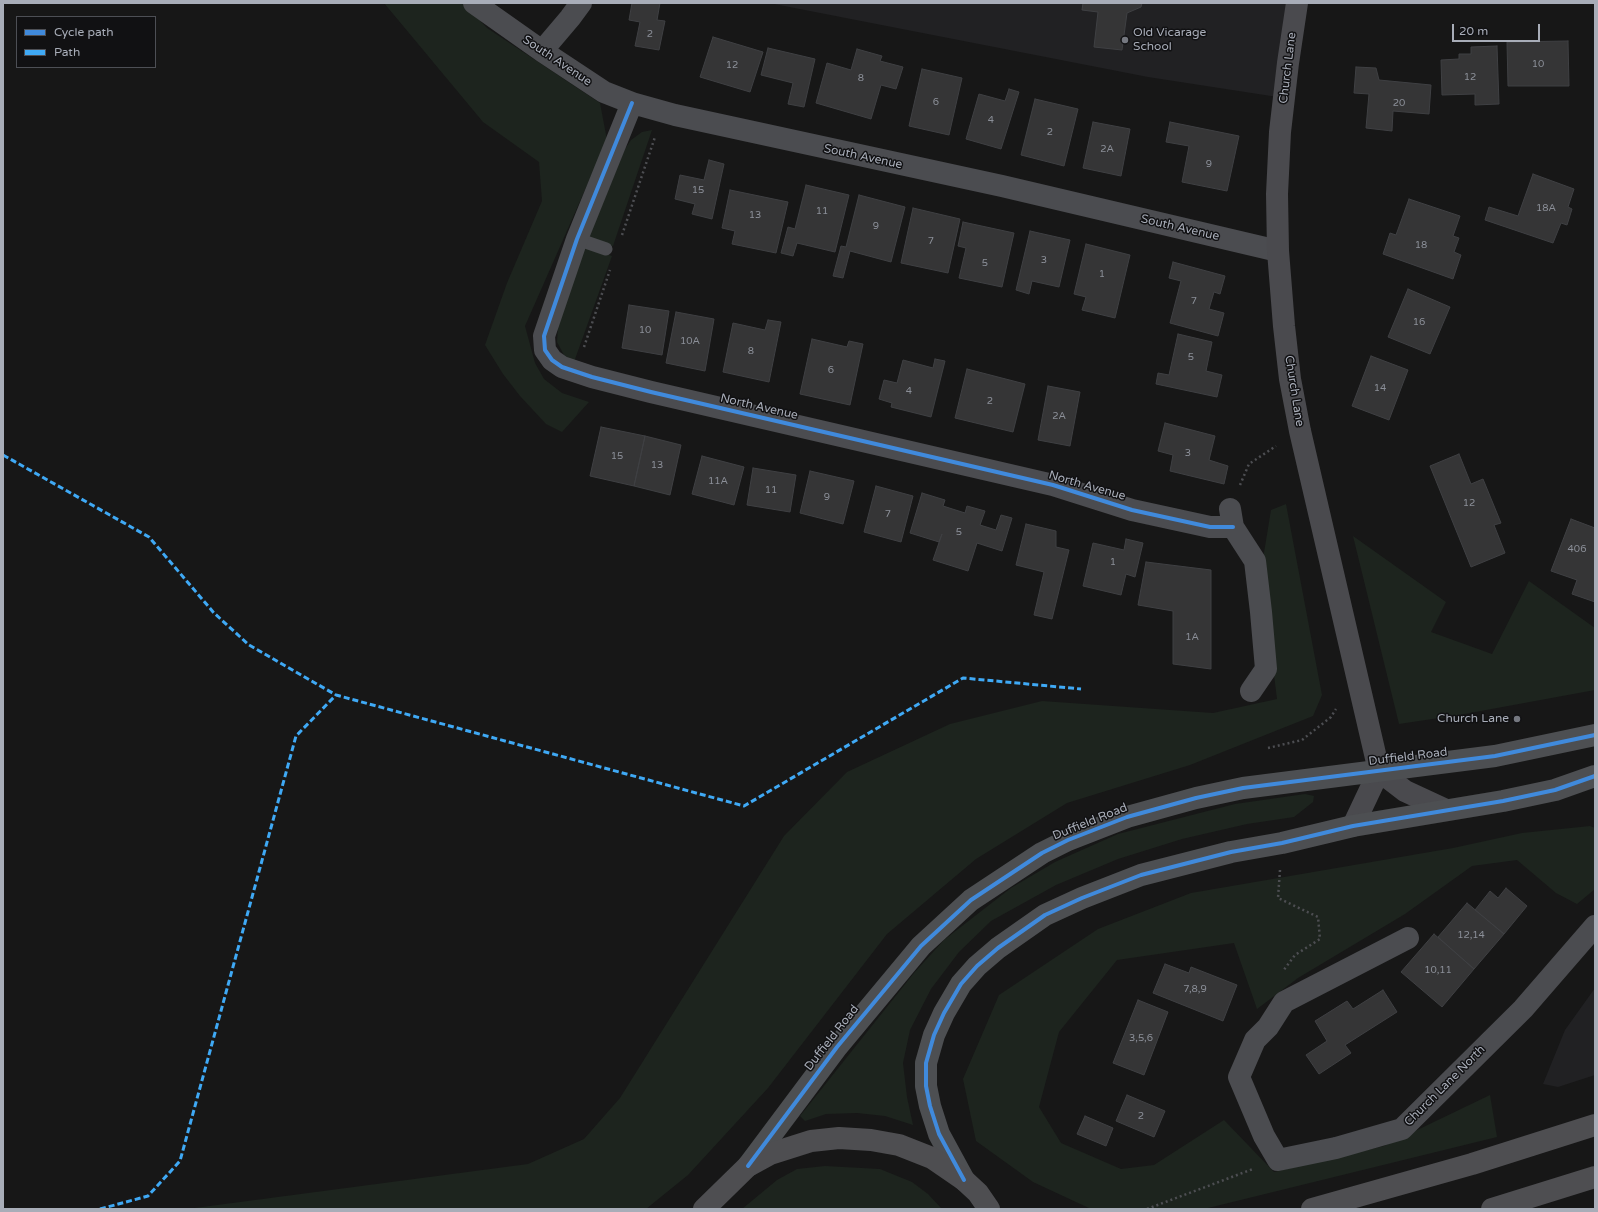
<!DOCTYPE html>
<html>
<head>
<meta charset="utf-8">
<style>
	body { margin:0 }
	#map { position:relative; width:1598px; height:1212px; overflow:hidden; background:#171717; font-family:"Varela Round",sans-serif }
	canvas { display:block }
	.frame { position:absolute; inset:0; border:4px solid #a8adb8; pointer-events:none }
	.legend { position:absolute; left:16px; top:16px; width:140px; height:52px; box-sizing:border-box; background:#111113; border:1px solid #4d4f55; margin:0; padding:5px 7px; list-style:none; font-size:12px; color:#a8adb8 }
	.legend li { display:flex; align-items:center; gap:8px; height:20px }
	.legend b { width:20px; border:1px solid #4d4f55 }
	.scale { position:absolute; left:1452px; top:24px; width:88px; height:18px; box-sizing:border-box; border:2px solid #a8adb8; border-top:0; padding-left:5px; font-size:12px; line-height:14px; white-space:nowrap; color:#a8adb8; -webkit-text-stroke:3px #111113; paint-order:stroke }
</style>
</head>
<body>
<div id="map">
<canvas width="1598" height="1212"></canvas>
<div class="frame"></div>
<ul class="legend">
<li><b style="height:5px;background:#408adc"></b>Cycle path</li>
<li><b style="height:5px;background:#3fa9f5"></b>Path</li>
</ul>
<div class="scale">20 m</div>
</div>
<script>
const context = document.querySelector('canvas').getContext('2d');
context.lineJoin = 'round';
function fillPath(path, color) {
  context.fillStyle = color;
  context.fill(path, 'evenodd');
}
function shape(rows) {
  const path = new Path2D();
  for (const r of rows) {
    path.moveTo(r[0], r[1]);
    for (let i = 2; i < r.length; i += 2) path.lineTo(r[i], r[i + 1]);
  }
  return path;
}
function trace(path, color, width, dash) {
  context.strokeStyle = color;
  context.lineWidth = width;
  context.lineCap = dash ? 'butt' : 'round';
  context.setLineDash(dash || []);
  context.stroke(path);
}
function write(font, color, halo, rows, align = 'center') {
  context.font = font + ' "Varela Round",sans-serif';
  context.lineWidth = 3;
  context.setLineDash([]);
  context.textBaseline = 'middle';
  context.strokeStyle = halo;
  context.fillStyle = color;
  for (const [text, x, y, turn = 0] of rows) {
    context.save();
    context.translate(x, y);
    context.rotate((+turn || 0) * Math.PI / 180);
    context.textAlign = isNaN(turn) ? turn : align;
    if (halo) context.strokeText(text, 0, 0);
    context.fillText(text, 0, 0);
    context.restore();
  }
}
const built = shape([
	[769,3,1298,3,1284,98,1148,77],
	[1595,988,1595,1075,1558,1087,1543,1084,1565,1030]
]);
const green = shape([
	[384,3,463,3,487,28,600,103,607,140,525,326,535,363,544,379,562,393,589,402,562,432,546,424,520,396,503,374,485,345,507,283,542,201,539,162,483,122],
	[652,130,613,246,588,239,625,149,631,140,642,132],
	[584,246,612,256,574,362,564,355,557,342,558,327],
	[1286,504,1322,695,1313,716,1190,765,1067,803,976,859,887,934,768,1088,688,1175,646,1209,187,1209,528,1164,584,1139,620,1098,784,836,847,772,950,724,1042,701,1213,713,1277,699,1261,571,1271,510],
	[1353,536,1446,602,1431,632,1492,654,1529,581,1595,628,1595,690,1459,715,1399,724],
	[1305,794,1314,796,1313,802,1294,817,1247,824,1182,839,1118,859,1056,885,991,921,959,952,931,989,910,1030,903,1063,907,1097,913,1125,885,1116,857,1113,826,1114,805,1121,800,1116,914,973,944,940,1011,888,1055,862,1118,834,1235,804],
	[1590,826,1595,828,1595,889,1577,904,1556,893,1517,860,1472,866,1405,914,1298,978,1257,1009,1234,943,1117,960,1059,1032,1039,1107,1061,1143,1121,1169,1154,1165,1224,1120,1274,1172,1384,1146,1490,1095,1497,1137,1204,1209,1091,1209,1033,1182,976,1141,963,1079,999,995,1098,929,1191,893,1453,848,1522,833],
	[825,1166,880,1169,912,1182,928,1194,942,1209,742,1209,777,1180,797,1169]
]);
const building = shape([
	[632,3,660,3,657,20,665,21,659,50,635,46,640,22,629,20,632,3],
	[1083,3,1142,3,1141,7,1127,13,1122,50,1094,47,1098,12,1082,10,1083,3],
	[713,37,763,52,750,92,700,77,713,37],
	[1568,41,1569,86,1508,86,1507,42,1568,41],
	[1497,46,1499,104,1475,105,1475,94,1442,95,1441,60,1459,59,1459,54,1471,54,1471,47,1497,46],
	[768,48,815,59,804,107,788,104,793,83,761,75,768,48],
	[857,49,882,56,880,61,903,67,896,89,881,85,871,119,816,103,827,63,851,70,857,49],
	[1356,67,1376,68,1379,80,1431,85,1429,114,1393,111,1392,131,1366,128,1369,94,1354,93,1356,67],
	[922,69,962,78,949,135,909,126,922,69],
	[1009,89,1019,92,1001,149,966,139,979,94,1005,101,1009,89],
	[1035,99,1078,109,1064,166,1021,155,1035,99],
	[1093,122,1130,129,1121,176,1083,168,1093,122],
	[1170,122,1239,136,1227,191,1182,182,1189,146,1166,142,1170,122],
	[709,160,724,164,712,219,692,214,695,204,675,199,680,175,704,180,709,160],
	[1533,174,1574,189,1568,207,1572,209,1567,225,1561,223,1553,243,1485,220,1489,207,1518,216,1533,174],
	[806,185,849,195,835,252,797,243,793,256,781,253,788,227,795,229,806,185],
	[730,190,788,202,776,253,732,244,735,231,722,228,730,190],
	[859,195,905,207,891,262,850,251,843,278,833,276,841,246,846,247,859,195],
	[1409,199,1460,216,1453,236,1459,238,1454,252,1461,255,1453,279,1383,254,1390,233,1396,235,1409,199],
	[913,208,960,219,948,273,901,263,913,208],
	[963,222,1014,233,1002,287,959,278,966,248,958,246,963,222],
	[1030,231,1070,240,1059,287,1032,281,1029,294,1016,290,1030,231],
	[1086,244,1130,255,1115,318,1082,310,1086,297,1074,294,1086,244],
	[1173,262,1225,276,1220,294,1214,292,1209,309,1224,313,1218,336,1170,323,1181,281,1169,278,1173,262],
	[1408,289,1450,307,1430,354,1388,337,1408,289],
	[629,305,669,311,662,355,622,348,629,305],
	[676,312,714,319,705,371,666,363,676,312],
	[768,320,781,322,769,382,723,372,733,323,765,330,768,320],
	[1178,334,1212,342,1206,371,1222,375,1217,397,1156,384,1158,373,1169,375,1178,334],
	[812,339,847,347,849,341,863,344,850,405,800,394,812,339],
	[1371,356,1408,370,1389,420,1352,406,1371,356],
	[935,359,945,361,931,417,891,407,892,403,879,399,884,380,897,383,903,360,933,368,935,359],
	[967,369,1025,384,1013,432,955,418,967,369],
	[1048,386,1080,392,1070,446,1038,440,1048,386],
	[1165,423,1215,436,1209,460,1228,466,1224,484,1170,471,1173,455,1158,451,1165,423],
	[601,427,645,436,634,486,590,476,601,427],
	[645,436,681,445,670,495,634,486,645,436],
	[1459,454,1471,484,1483,479,1501,523,1494,525,1505,553,1471,567,1430,466,1459,454],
	[702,456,744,467,734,505,692,494,702,456],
	[753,468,796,475,790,512,747,505,753,468],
	[810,471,854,481,843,524,800,513,810,471],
	[876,486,913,496,901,542,864,532,876,486],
	[922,493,945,500,943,506,965,513,967,506,985,511,980,525,996,530,1001,515,1012,518,1002,551,977,543,968,571,933,560,942,534,939,542,910,533,922,493],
	[1571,519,1595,528,1595,602,1572,594,1577,580,1551,571,1571,519],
	[1026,524,1056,531,1056,547,1069,550,1052,619,1034,615,1044,572,1016,565,1026,524],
	[1126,539,1143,543,1135,577,1126,574,1121,595,1083,586,1093,543,1124,550,1126,539],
	[1146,562,1211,570,1211,669,1173,664,1173,611,1138,605,1146,562],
	[1506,888,1527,906,1504,934,1475,910,1490,891,1498,898,1506,888],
	[1467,903,1504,934,1474,969,1438,937,1467,903],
	[1434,934,1474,969,1442,1007,1401,972,1434,934],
	[1165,964,1189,973,1191,967,1237,985,1223,1021,1153,993,1165,964],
	[1383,990,1397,1012,1345,1045,1351,1053,1319,1074,1306,1055,1327,1041,1315,1021,1347,1001,1353,1009,1383,990],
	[1138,1000,1168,1012,1144,1075,1113,1063,1138,1000],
	[1127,1095,1165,1111,1154,1137,1116,1121,1127,1095],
	[1085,1116,1113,1128,1106,1146,1077,1134,1085,1116]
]);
const path = shape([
	[622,235,655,137],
	[584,347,610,270],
	[1240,485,1249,464,1276,446],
	[1268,748,1302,740,1331,717,1336,709],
	[1280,870,1278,898,1318,917,1320,939,1295,955,1283,971],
	[1147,1209,1253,1169]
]);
const lane = shape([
	[577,239,606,249]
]);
const street = shape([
	[474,3,542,51,604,92,632,103,675,115,1002,186,1278,251],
	[542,51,570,18,581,3],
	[632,103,577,239,544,336,545,350,552,360,562,367,592,377,651,392,1053,485,1132,510,1210,527,1233,527],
	[1230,509,1233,527,1255,561,1261,612,1266,669,1251,691],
	[1408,938,1284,1002,1268,1027,1255,1040,1239,1077,1264,1136,1278,1160,1336,1148,1402,1129,1523,1009,1595,926]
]);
const secondary = shape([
	[1297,3,1288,63,1280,132,1277,194,1278,251,1284,326,1290,379,1300,431,1379,771],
	[1379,771,1405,791,1446,810],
	[1353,826,1379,771]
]);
const primary = shape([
	[748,1166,837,1047,921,946,971,900,1042,853,1068,840,1127,817,1196,798,1243,788,1495,756,1595,735],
	[964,1180,939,1134,930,1106,926,1086,926,1063,934,1035,944,1013,961,984,977,966,998,948,1045,915,1082,898,1141,875,1231,852,1282,843,1353,826,1503,801,1555,790,1595,776]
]);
const highway = shape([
	[704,1209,748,1166,770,1154,811,1141,839,1138,871,1140,899,1145,932,1158,964,1180,978,1193,989,1209],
	[1312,1209,1472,1164,1595,1125],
	[1492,1209,1595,1177]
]);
const quiet = shape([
	[3,455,149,537,214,613,249,645,336,695],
	[100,1209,148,1196,180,1161,296,736,336,695,744,806,963,678,1081,689]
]);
const cycleway = shape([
	[632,103,577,239,544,336,545,350,552,360,562,367,592,377,651,392,1053,485,1132,510,1210,527,1233,527],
	[748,1166,837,1047,921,946,971,900,1042,853,1068,840,1127,817,1196,798,1243,788,1495,756,1595,735],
	[964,1180,939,1134,930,1106,926,1086,926,1063,934,1035,944,1013,961,984,977,966,998,948,1045,915,1082,898,1141,875,1231,852,1282,843,1353,826,1503,801,1555,790,1595,776]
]);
const markers = [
	[1125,40,4,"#757880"],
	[1517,719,4,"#757880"]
];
const numberNames = [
	["2",650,34],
	["10",1538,64],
	["12",732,65],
	["12",1470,77],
	["8",861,78],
	["6",936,102],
	["20",1399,103],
	["4",991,120],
	["2",1050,132],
	["2A",1107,149],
	["9",1209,164],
	["15",698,190],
	["18A",1546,208],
	["11",822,211],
	["13",755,215],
	["9",876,226],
	["7",931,241],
	["18",1421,245],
	["3",1044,260],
	["5",985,263],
	["1",1102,274],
	["7",1194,301],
	["16",1419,322],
	["10",645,330],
	["10A",690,341],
	["8",751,351],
	["5",1191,357],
	["6",831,370],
	["14",1380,388],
	["4",909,391],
	["2",990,401],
	["2A",1059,416],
	["3",1188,453],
	["15",617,456],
	["13",657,465],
	["11A",718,481],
	["11",771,490],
	["9",827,497],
	["12",1469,503],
	["7",888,514],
	["5",959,532],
	["406",1577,549],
	["1",1113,562],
	["1A",1192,637],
	["12,14",1471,935],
	["10,11",1438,970],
	["7,8,9",1195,989],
	["3,5,6",1141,1038],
	["2",1141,1116]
];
const poiNames = [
	["Old Vicarage",1133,33],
	["School",1133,47],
	["Church Lane",1509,719,"right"]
];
const streetNames = [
	["South Avenue",557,61,34],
	["Church Lane",1288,68,-83],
	["South Avenue",863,157,12],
	["South Avenue",1180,228,13],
	["Church Lane",1294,391,81],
	["North Avenue",759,407,13],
	["North Avenue",1087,486,16],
	["Duffield Road",1408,757,-7],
	["Duffield Road",1090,822,-22],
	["Duffield Road",832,1038,-52],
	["Church Lane North",1445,1086,-45]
];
fillPath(built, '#212123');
fillPath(green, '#1d241e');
fillPath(building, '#353536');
trace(building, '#3f4043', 1);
trace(path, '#4d4e52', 2.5, [2, 3]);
trace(lane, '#4b4c50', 13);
trace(street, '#4b4c50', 22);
trace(secondary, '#4a4a4e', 22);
trace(primary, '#4d4f52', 22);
trace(highway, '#4e4e51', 22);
trace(quiet, '#3fa9f5', 3, [6, 3]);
trace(cycleway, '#408adc', 4);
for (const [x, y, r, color] of markers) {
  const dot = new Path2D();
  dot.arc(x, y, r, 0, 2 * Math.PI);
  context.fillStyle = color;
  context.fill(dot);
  trace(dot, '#111113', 1.5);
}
write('10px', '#8b8f98', null, numberNames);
write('12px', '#a8adb8', '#111113', poiNames, 'left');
write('12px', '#a8adb8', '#111113', streetNames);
</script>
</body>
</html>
